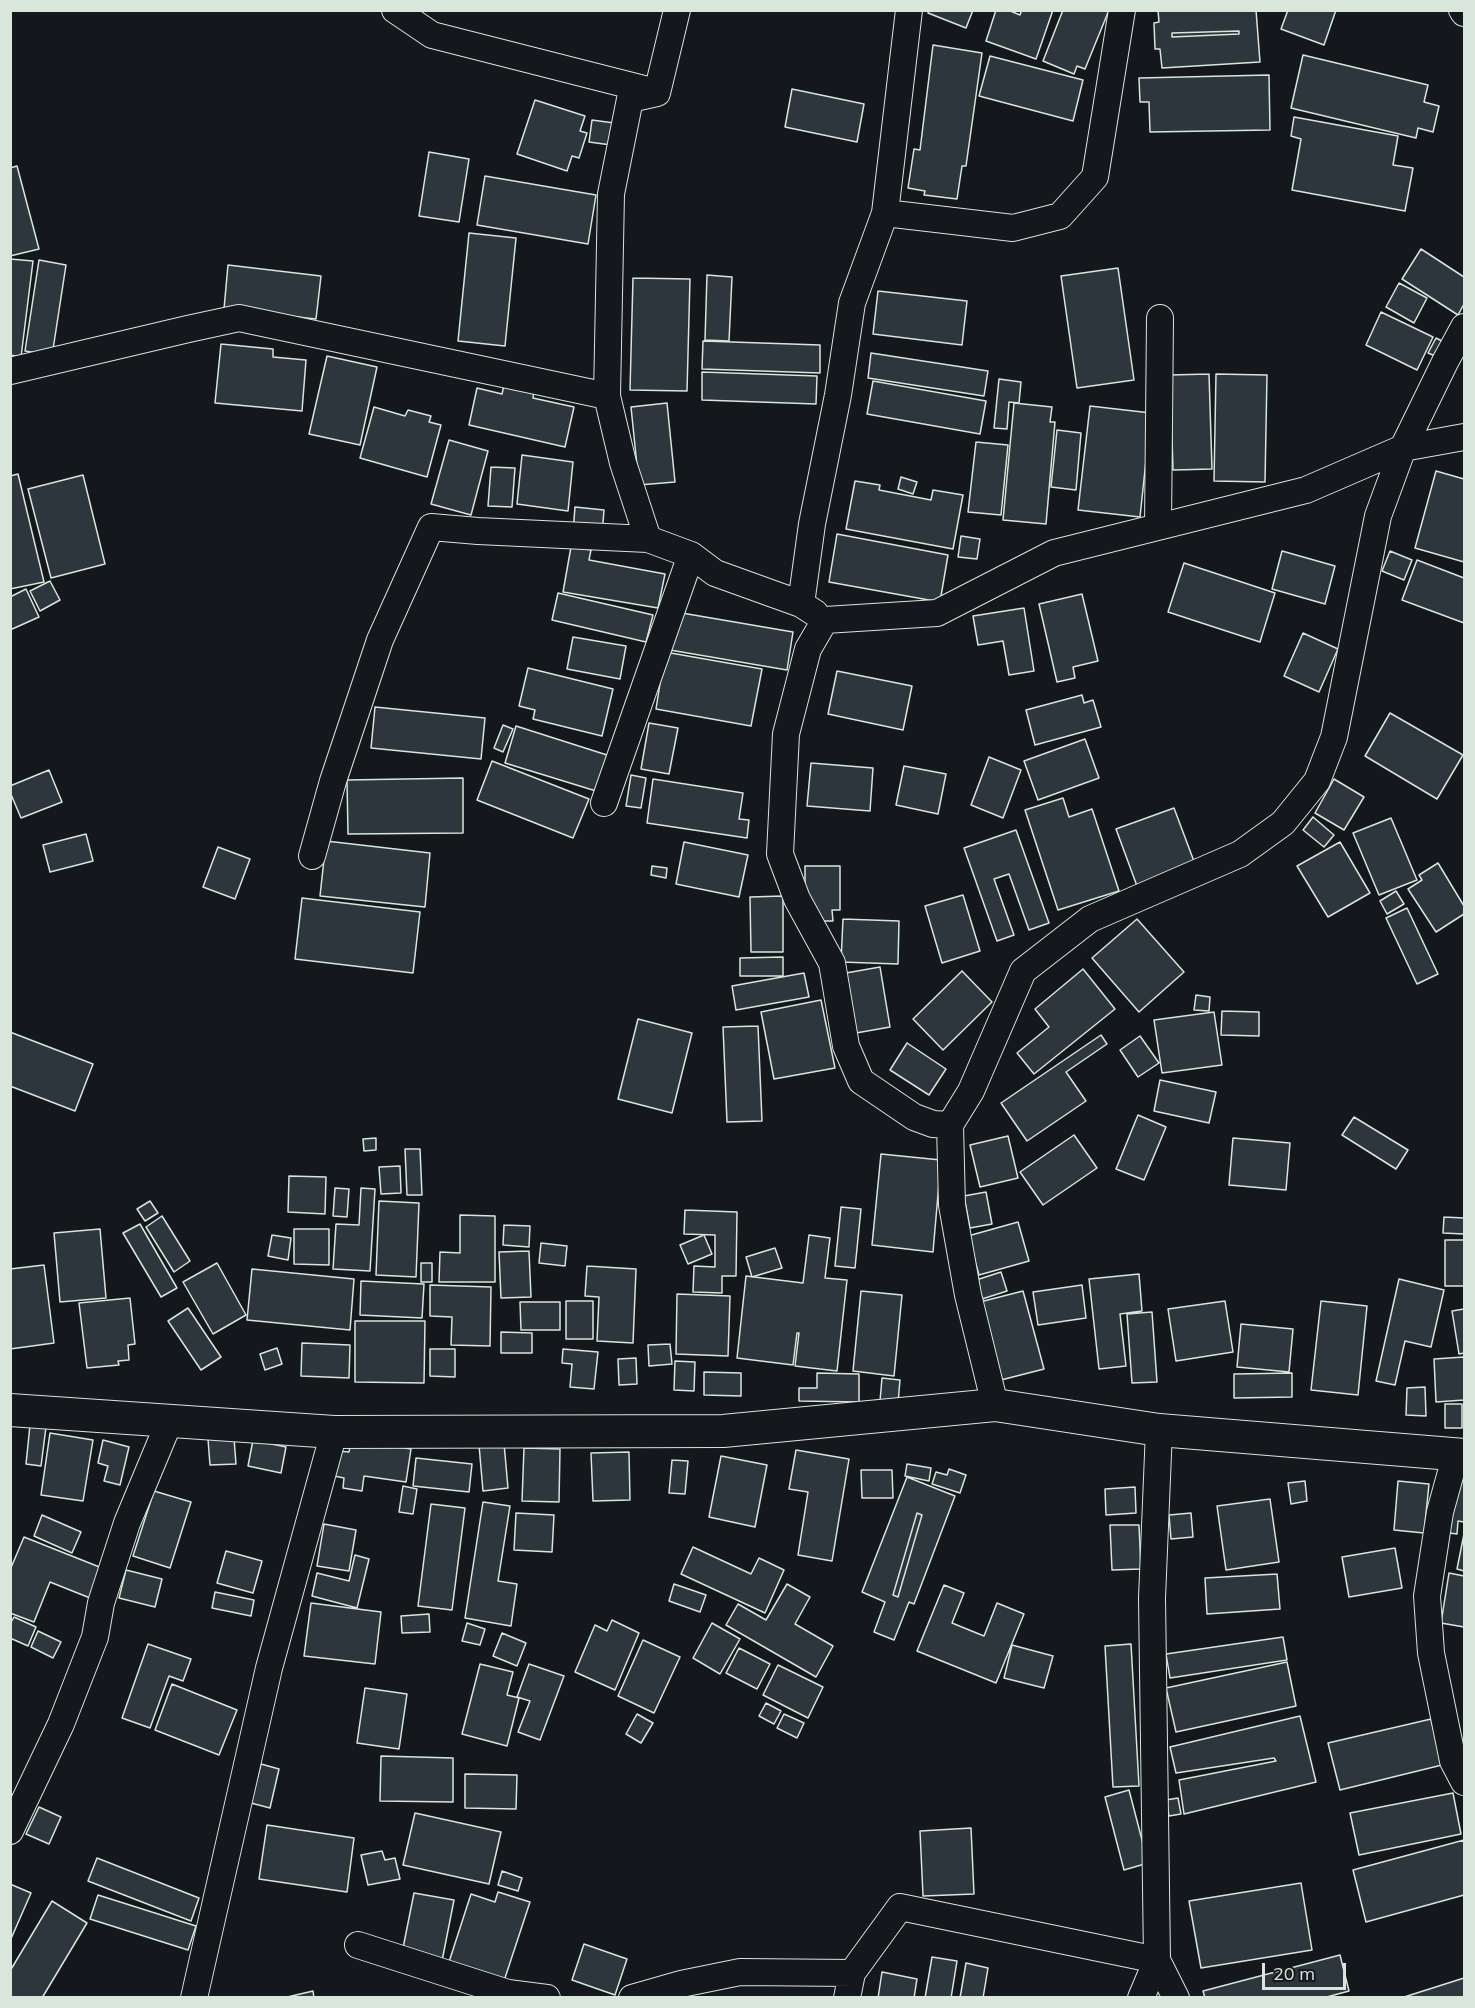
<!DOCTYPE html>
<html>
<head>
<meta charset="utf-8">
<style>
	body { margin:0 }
	#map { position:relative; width:1475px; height:2008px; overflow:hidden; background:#14181c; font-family:Mulish,sans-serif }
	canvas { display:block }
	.frame { position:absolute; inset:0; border:12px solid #d8e6dc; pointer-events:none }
	.scale { position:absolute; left:1262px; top:1963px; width:84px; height:27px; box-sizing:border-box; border:3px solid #d8e6dc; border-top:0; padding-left:8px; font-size:18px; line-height:21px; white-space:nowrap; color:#d8e6dc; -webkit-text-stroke:4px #14181c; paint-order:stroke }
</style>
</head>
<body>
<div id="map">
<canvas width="1475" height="2008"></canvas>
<div class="frame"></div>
<div class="scale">20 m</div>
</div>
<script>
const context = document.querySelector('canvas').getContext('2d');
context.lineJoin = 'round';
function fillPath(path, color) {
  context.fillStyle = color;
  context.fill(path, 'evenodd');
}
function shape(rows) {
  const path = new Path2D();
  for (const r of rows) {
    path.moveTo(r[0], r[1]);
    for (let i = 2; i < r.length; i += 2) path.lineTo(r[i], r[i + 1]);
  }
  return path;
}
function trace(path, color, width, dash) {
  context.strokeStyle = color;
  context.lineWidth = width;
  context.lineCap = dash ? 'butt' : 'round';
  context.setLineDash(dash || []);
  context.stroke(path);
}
const building = shape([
	[929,10,973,10,966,28,928,13,929,10],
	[996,10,1008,10,1020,15,1021,12,1018,10,1053,10,1036,59,986,41,996,10],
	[1063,10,1109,10,1085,69,1077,66,1074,74,1043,61,1063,10],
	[1158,10,1256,10,1260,62,1162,68,1160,49,1155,49,1154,23,1159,22,1158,10],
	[1239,31,1239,34,1172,37,1172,33,1239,31],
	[1288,10,1336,10,1324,45,1281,29,1288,10],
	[1239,31,1239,34,1172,37,1172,33,1239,31],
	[933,45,982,53,966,166,962,166,957,199,924,195,925,191,908,188,914,149,920,150,933,45],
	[1303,55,1428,85,1424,102,1439,106,1433,132,1418,128,1416,138,1291,108,1303,55],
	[990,56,1083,80,1073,121,979,96,990,56],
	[1269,75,1270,130,1150,132,1149,102,1140,102,1139,78,1269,75],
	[792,89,864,104,857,142,785,127,792,89],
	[535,100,585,116,580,131,587,133,579,158,572,156,567,171,517,154,535,100],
	[1294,117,1398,136,1393,165,1413,168,1405,211,1292,190,1301,139,1291,136,1294,117],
	[592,120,614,123,611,145,589,142,592,120],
	[429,152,469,159,459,222,419,216,429,152],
	[17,166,39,249,10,256,10,168,17,166],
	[485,176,596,195,588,244,477,225,485,176],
	[469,233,516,238,505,346,458,341,469,233],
	[1421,249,1464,277,1464,304,1458,315,1402,279,1421,249],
	[10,259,33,261,21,357,10,355,10,259],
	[39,260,66,265,52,356,25,351,39,260],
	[228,265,321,276,316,319,224,309,228,265],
	[1118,268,1134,380,1077,388,1061,276,1118,268],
	[707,275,732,277,729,341,705,340,707,275],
	[633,278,690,279,687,391,630,390,633,278],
	[1399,283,1427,298,1414,323,1386,307,1399,283],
	[878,291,967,301,962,345,873,334,878,291],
	[1381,312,1433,337,1417,370,1366,345,1381,312],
	[1436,338,1448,344,1440,358,1428,353,1436,338],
	[703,341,820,345,820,373,702,369,703,341],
	[221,344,273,349,273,357,306,360,302,411,215,403,221,344],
	[871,353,988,371,984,396,868,378,871,353],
	[327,356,377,367,360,445,309,434,327,356],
	[702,372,817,376,816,404,702,400,702,372],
	[1209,374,1212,469,1173,470,1170,375,1209,374],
	[1216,374,1267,375,1265,482,1214,481,1216,374],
	[999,379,1021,382,1019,403,1009,402,1007,429,994,428,999,379],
	[873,381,986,401,980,434,867,414,873,381],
	[504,385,534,391,533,398,574,407,565,447,469,425,477,388,502,394,504,385],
	[667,403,675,482,639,485,631,407,667,403],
	[1014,403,1052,407,1050,422,1055,422,1046,524,1003,520,1014,403],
	[1090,406,1151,413,1140,517,1078,510,1090,406],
	[374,407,405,416,408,410,431,416,429,422,441,425,427,477,360,458,374,407],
	[1057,430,1081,433,1076,490,1051,487,1057,430],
	[449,440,488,451,471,515,431,504,449,440],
	[976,442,1008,445,1001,515,968,512,976,442],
	[522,455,573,462,568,511,517,504,522,455],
	[491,467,515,468,512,507,488,506,491,467],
	[1436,471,1464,479,1464,562,1415,548,1436,471],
	[18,474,44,582,10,589,10,476,18,474],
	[83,475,105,564,51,578,28,489,83,475],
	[901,477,917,482,913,494,898,489,901,477],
	[855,481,880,485,879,490,931,500,933,490,963,495,953,549,846,529,855,481],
	[575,507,604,510,602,535,573,532,575,507],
	[837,534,948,555,940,602,829,582,837,534],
	[961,536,980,539,977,559,958,557,961,536],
	[571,547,591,550,589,560,665,574,658,608,563,592,571,547],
	[1282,551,1335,566,1325,604,1272,589,1282,551],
	[1390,551,1412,560,1404,580,1382,571,1390,551],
	[1417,560,1464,578,1464,623,1402,600,1417,560],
	[1184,563,1275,593,1260,642,1168,612,1184,563],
	[50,581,60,600,40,611,30,591,50,581],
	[26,589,39,617,10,630,10,597,26,589],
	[558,593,653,615,646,642,552,620,558,593],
	[1082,594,1098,661,1073,667,1075,678,1057,682,1039,604,1082,594],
	[1024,608,1034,671,1009,675,1003,641,978,645,973,616,1024,608],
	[676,612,793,632,787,670,670,650,676,612],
	[1303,633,1338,649,1319,692,1284,676,1303,633],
	[573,637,626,646,620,679,567,669,573,637],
	[665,652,762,669,751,726,656,709,665,652],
	[528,668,613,689,602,736,533,719,535,710,519,706,528,668],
	[837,671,912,686,903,730,828,714,837,671],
	[1082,695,1084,703,1093,700,1101,727,1035,745,1026,710,1082,695],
	[375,707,485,718,481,759,371,748,375,707],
	[1390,713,1463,755,1437,799,1365,756,1390,713],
	[649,723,678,728,669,774,641,769,649,723],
	[503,725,513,729,503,752,494,748,503,725],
	[516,726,607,755,596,791,505,763,516,726],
	[1085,739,1099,778,1038,800,1024,761,1085,739],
	[989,757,1021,770,1003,818,971,805,989,757],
	[492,761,589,799,573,838,477,800,492,761],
	[811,763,873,768,870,811,807,806,811,763],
	[904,766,946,774,938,814,896,805,904,766],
	[49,770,62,802,21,818,10,792,10,786,49,770],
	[631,775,646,778,641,808,626,806,631,775],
	[463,778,463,833,348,834,347,780,463,778],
	[653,779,743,793,739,819,749,820,747,838,647,823,653,779],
	[1334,779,1364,797,1344,830,1315,813,1334,779],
	[1063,798,1069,817,1092,809,1119,891,1058,910,1025,810,1063,798],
	[1174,808,1195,864,1137,886,1116,829,1174,808],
	[1313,817,1334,835,1324,847,1303,830,1313,817],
	[1391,818,1417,880,1379,895,1353,833,1391,818],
	[1016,830,1049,923,1029,930,1009,874,994,879,1014,935,997,941,964,848,1016,830],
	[86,834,93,861,50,872,43,845,86,834],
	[326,841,430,853,425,907,320,896,326,841],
	[684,842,748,855,739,897,676,884,684,842],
	[1340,842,1370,893,1328,917,1297,866,1340,842],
	[218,847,250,859,235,899,203,887,218,847],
	[1438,863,1464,906,1464,914,1436,932,1408,889,1422,880,1419,875,1438,863],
	[652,866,667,868,666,878,651,875,652,866],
	[805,866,840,866,840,910,832,910,833,921,813,921,805,909,805,866],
	[1396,891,1404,904,1387,914,1380,901,1396,891],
	[963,895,980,951,942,963,925,906,963,895],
	[783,896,783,952,751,952,750,897,783,896],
	[302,898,420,912,413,973,295,959,302,898],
	[1407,908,1438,974,1417,984,1386,918,1407,908],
	[843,919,899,921,898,964,841,962,843,919],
	[1137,919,1184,972,1139,1012,1092,958,1137,919],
	[783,957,783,976,740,976,740,958,783,957],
	[880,967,890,1027,856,1033,846,973,880,967],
	[1083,969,1115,1009,1034,1074,1017,1053,1049,1027,1035,1009,1083,969],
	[962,971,992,1002,943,1050,913,1019,962,971],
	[804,973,809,997,736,1010,732,986,804,973],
	[1196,995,1210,997,1209,1011,1194,1010,1196,995],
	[821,1000,835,1068,774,1079,761,1012,821,1000],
	[1222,1011,1259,1012,1259,1036,1221,1035,1222,1011],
	[1214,1012,1222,1065,1162,1073,1154,1020,1214,1012],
	[638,1019,692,1033,672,1113,618,1099,638,1019],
	[758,1026,762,1121,727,1122,723,1027,758,1026],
	[10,1032,93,1064,75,1111,10,1086,10,1032],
	[1101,1035,1107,1044,1066,1072,1086,1101,1027,1141,1001,1103,1101,1035],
	[1140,1036,1159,1063,1138,1077,1120,1050,1140,1036],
	[907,1043,946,1069,929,1095,890,1070,907,1043],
	[1160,1080,1216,1092,1209,1123,1154,1111,1160,1080],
	[1138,1115,1166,1127,1144,1180,1116,1169,1138,1115],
	[1354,1117,1408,1150,1396,1169,1342,1135,1354,1117],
	[1074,1135,1097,1168,1043,1205,1020,1172,1074,1135],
	[1008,1136,1018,1178,980,1187,970,1145,1008,1136],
	[376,1138,376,1150,364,1151,363,1139,376,1138],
	[1233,1138,1290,1143,1286,1190,1229,1185,1233,1138],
	[405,1149,420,1149,422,1195,407,1195,405,1149],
	[881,1154,941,1160,933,1252,872,1245,881,1154],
	[400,1166,401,1193,381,1194,379,1167,400,1166],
	[289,1176,326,1177,325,1214,288,1212,289,1176],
	[335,1188,349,1189,347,1217,333,1216,335,1188],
	[361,1188,375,1189,370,1271,333,1269,336,1224,359,1225,361,1188],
	[986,1192,992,1224,970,1228,964,1196,986,1192],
	[150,1201,158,1213,145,1221,137,1209,150,1201],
	[379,1201,419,1203,416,1277,376,1275,379,1201],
	[841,1207,861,1209,855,1268,835,1266,841,1207],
	[685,1210,737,1212,736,1276,722,1276,722,1293,693,1292,694,1266,715,1267,715,1235,684,1234,685,1210],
	[460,1215,495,1216,495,1282,439,1282,440,1252,460,1253,460,1215],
	[162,1216,190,1261,174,1272,146,1227,162,1216],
	[1444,1217,1464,1218,1464,1234,1443,1233,1444,1217],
	[1018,1222,1029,1261,979,1275,968,1236,1018,1222],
	[140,1224,177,1288,161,1297,123,1233,140,1224],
	[504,1225,530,1226,529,1247,503,1245,504,1225],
	[100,1229,106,1298,60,1302,54,1233,100,1229],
	[294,1229,329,1229,329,1265,294,1264,294,1229],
	[272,1235,291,1238,288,1260,268,1256,272,1235],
	[704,1235,712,1254,688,1264,680,1245,704,1235],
	[809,1235,830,1238,825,1278,847,1280,837,1371,795,1366,799,1333,797,1333,793,1365,737,1358,746,1276,803,1283,809,1235],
	[1445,1240,1464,1240,1464,1286,1445,1286,1445,1240],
	[541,1243,567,1246,565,1266,539,1263,541,1243],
	[775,1248,782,1268,752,1277,746,1257,775,1248],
	[529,1251,531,1297,501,1298,499,1252,529,1251],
	[217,1263,246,1315,213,1334,183,1282,217,1263],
	[421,1263,432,1263,432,1282,421,1282,421,1263],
	[44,1265,54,1343,10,1349,10,1269,44,1265],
	[587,1266,636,1269,633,1343,597,1341,599,1297,585,1296,587,1266],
	[252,1269,354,1279,350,1330,247,1320,252,1269],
	[1001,1272,1007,1291,979,1300,973,1281,1001,1272],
	[1139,1274,1142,1311,1120,1314,1126,1366,1099,1369,1089,1279,1139,1274],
	[1399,1279,1444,1290,1431,1347,1405,1341,1395,1385,1376,1381,1399,1279],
	[361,1281,424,1284,422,1318,360,1315,361,1281],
	[430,1285,491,1287,490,1346,451,1345,452,1317,430,1316,430,1285],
	[1082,1285,1086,1318,1038,1325,1033,1292,1082,1285],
	[861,1291,902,1295,894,1376,853,1371,861,1291],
	[1023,1291,1044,1369,1001,1380,980,1302,1023,1291],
	[677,1294,730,1296,728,1356,676,1354,677,1294],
	[130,1298,135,1344,128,1345,129,1360,118,1361,119,1365,87,1368,79,1303,130,1298],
	[566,1301,593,1301,593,1339,566,1339,566,1301],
	[1225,1301,1233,1352,1176,1361,1168,1309,1225,1301],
	[1321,1301,1367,1306,1358,1395,1311,1390,1321,1301],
	[520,1302,560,1302,560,1330,521,1330,520,1302],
	[188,1308,221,1357,201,1370,168,1321,188,1308],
	[1464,1309,1464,1353,1459,1354,1452,1311,1464,1309],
	[1152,1312,1157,1382,1132,1383,1127,1314,1152,1312],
	[355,1321,425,1321,424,1383,355,1382,355,1321],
	[1241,1324,1293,1329,1289,1372,1237,1367,1241,1324],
	[501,1332,532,1333,532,1353,501,1353,501,1332],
	[302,1343,350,1345,349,1378,301,1376,302,1343],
	[670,1344,672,1364,649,1366,648,1345,670,1344],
	[277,1348,282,1364,265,1370,260,1354,277,1348],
	[430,1349,455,1349,455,1377,430,1376,430,1349],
	[563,1349,598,1352,594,1389,570,1387,572,1364,562,1363,563,1349],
	[1464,1357,1464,1400,1436,1402,1434,1359,1464,1357],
	[636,1358,637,1384,619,1385,618,1359,636,1358],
	[675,1361,695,1362,694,1391,674,1390,675,1361],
	[704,1372,741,1373,741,1396,704,1395,704,1372],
	[817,1373,859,1374,859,1402,799,1401,799,1388,817,1388,817,1373],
	[1292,1373,1292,1397,1234,1398,1234,1374,1292,1373],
	[882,1378,900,1380,898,1403,880,1401,882,1378],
	[1425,1387,1426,1416,1406,1415,1407,1388,1425,1387],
	[1445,1404,1462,1404,1462,1428,1445,1428,1445,1404],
	[30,1425,46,1427,41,1466,26,1464,30,1425],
	[50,1433,93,1440,83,1501,41,1495,50,1433],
	[234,1438,236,1464,210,1465,208,1439,234,1438],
	[103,1440,129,1447,120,1485,104,1481,108,1466,98,1463,103,1440],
	[253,1440,286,1447,281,1473,248,1466,253,1440],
	[351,1440,411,1449,406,1482,364,1476,362,1491,343,1488,344,1478,334,1476,338,1451,349,1452,351,1440],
	[504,1443,508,1488,483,1491,479,1445,504,1443],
	[524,1448,560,1449,559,1502,522,1501,524,1448],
	[796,1450,849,1459,832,1561,798,1555,808,1492,789,1489,796,1450],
	[629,1452,630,1500,593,1501,591,1453,629,1452],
	[721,1456,767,1465,755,1527,709,1517,721,1456],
	[416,1458,472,1464,469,1492,413,1486,416,1458],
	[672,1460,688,1461,685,1494,669,1493,672,1460],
	[907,1464,931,1468,929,1481,905,1476,907,1464],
	[949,1469,966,1475,960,1493,932,1484,936,1472,947,1475,949,1469],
	[861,1470,892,1470,893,1498,862,1498,861,1470],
	[907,1477,955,1496,914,1604,909,1602,894,1640,874,1632,885,1602,862,1592,907,1477],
	[917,1513,922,1515,898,1597,893,1595,917,1513],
	[1450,1478,1464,1480,1464,1522,1458,1521,1457,1534,1442,1532,1450,1478],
	[1305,1481,1307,1501,1291,1504,1288,1483,1305,1481],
	[1398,1481,1429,1484,1424,1533,1394,1530,1398,1481],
	[403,1486,417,1489,413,1514,399,1512,403,1486],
	[1135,1487,1136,1513,1106,1515,1105,1489,1135,1487],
	[154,1491,191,1502,170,1568,133,1556,154,1491],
	[1270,1499,1279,1562,1226,1570,1217,1506,1270,1499],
	[483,1502,510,1506,498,1581,517,1584,511,1626,465,1618,483,1502],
	[431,1504,465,1508,452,1610,418,1606,431,1504],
	[516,1513,554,1515,552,1552,514,1550,516,1513],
	[917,1513,922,1515,898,1597,893,1595,917,1513],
	[1191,1513,1193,1537,1171,1539,1169,1515,1191,1513],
	[42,1515,81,1532,72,1553,34,1536,42,1515],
	[324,1524,356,1530,349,1571,317,1566,324,1524],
	[1110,1525,1139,1525,1141,1569,1112,1570,1110,1525],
	[1464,1534,1464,1571,1457,1569,1464,1534],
	[24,1537,102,1568,90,1598,50,1582,34,1622,10,1613,10,1570,24,1537],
	[693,1547,751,1574,759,1558,784,1570,765,1613,681,1574,693,1547],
	[1395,1548,1402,1588,1349,1597,1342,1557,1395,1548],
	[226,1551,262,1561,253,1593,217,1583,226,1551],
	[355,1555,369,1559,357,1608,312,1596,317,1573,349,1581,355,1555],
	[126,1570,162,1579,155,1607,119,1598,126,1570],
	[1449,1573,1464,1576,1464,1627,1441,1623,1449,1573],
	[1277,1574,1280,1609,1207,1614,1205,1578,1277,1574],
	[674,1584,706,1595,700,1612,669,1601,674,1584],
	[787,1584,810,1597,795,1624,833,1646,816,1677,726,1625,738,1604,766,1620,787,1584],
	[944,1585,964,1593,952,1623,984,1636,997,1603,1024,1614,996,1683,917,1651,944,1585],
	[215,1592,254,1600,251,1616,212,1608,215,1592],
	[311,1603,381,1612,375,1664,304,1656,311,1603],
	[429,1614,430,1632,402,1633,401,1616,429,1614],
	[14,1617,36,1627,28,1646,10,1638,10,1624,14,1617],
	[612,1620,639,1633,615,1690,575,1672,595,1625,607,1631,612,1620],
	[467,1623,485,1629,480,1645,462,1641,467,1623],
	[712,1623,740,1639,720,1674,693,1658,712,1623],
	[38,1631,61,1642,53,1658,31,1647,38,1631],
	[502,1633,526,1643,517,1666,493,1656,502,1633],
	[1283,1637,1287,1660,1170,1678,1166,1654,1283,1637],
	[643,1640,680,1657,654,1713,618,1696,643,1640],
	[148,1644,191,1659,183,1681,169,1676,150,1728,122,1718,148,1644],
	[1131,1644,1139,1786,1113,1787,1105,1646,1131,1644],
	[1012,1645,1053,1656,1044,1688,1004,1678,1012,1645],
	[739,1648,770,1664,757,1689,726,1673,739,1648],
	[1287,1662,1296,1706,1176,1732,1166,1688,1287,1662],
	[480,1664,513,1672,507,1695,519,1698,507,1746,462,1734,480,1664],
	[529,1664,564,1676,540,1740,518,1732,530,1701,517,1697,529,1664],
	[778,1665,823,1687,808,1718,763,1695,778,1665],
	[172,1684,237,1710,219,1755,155,1730,172,1684],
	[365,1688,407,1694,399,1749,357,1743,365,1688],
	[766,1703,781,1711,774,1724,759,1716,766,1703],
	[637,1714,653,1723,641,1743,626,1734,637,1714],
	[784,1714,804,1723,797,1738,777,1728,784,1714],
	[1300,1716,1316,1782,1184,1814,1179,1780,1276,1761,1274,1758,1176,1773,1170,1747,1300,1716],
	[1431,1719,1442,1765,1340,1790,1328,1743,1431,1719],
	[381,1756,453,1758,453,1802,380,1801,381,1756],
	[261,1764,279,1769,270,1808,251,1803,261,1764],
	[465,1774,517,1775,516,1809,465,1808,465,1774],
	[1129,1790,1148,1863,1124,1870,1105,1797,1129,1790],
	[1453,1793,1461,1834,1359,1855,1350,1813,1453,1793],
	[1178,1798,1181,1814,1169,1816,1166,1800,1178,1798],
	[39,1807,61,1817,49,1844,26,1834,39,1807],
	[415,1813,501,1832,489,1884,403,1865,415,1813],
	[267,1825,354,1838,347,1892,259,1879,267,1825],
	[971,1828,974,1894,923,1896,920,1831,971,1828],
	[1464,1840,1464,1895,1366,1922,1353,1870,1464,1840],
	[382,1851,385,1860,395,1858,400,1879,368,1885,361,1855,382,1851],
	[97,1858,199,1898,191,1921,88,1881,97,1858],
	[502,1871,522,1878,518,1891,498,1885,502,1871],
	[1301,1883,1312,1950,1201,1968,1189,1901,1301,1883],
	[10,1884,31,1893,10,1941,10,1884],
	[498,1892,530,1902,504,1981,449,1962,471,1894,495,1902,498,1892],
	[414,1893,454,1900,442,1961,402,1953,414,1893],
	[98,1895,196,1926,188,1950,90,1919,98,1895],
	[52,1901,87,1923,42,1998,10,1998,10,1971,52,1901],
	[584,1944,627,1959,615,1995,572,1980,584,1944],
	[1340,1955,1349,1991,1323,1998,1205,1998,1203,1991,1340,1955],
	[932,1957,957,1961,951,1998,925,1998,932,1957],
	[966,1963,988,1968,983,1998,960,1998,966,1963],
	[882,1972,917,1979,914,1998,878,1998,882,1972],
	[1464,1978,1464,1998,1401,1998,1464,1978],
	[313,1991,314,1998,283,1998,313,1991]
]);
const minor = shape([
	[395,10,432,35,656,92],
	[677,10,657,93,630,99,611,194,607,396,623,463,648,539,691,555,715,573,801,604],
	[1462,10,1464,13],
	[885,213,1013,228,1060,216,1095,177,1122,10],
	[10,371,188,329,239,318,607,396],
	[1158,526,1160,318],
	[815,613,801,604,812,524,838,395,852,303,885,213,909,10],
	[604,803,691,555],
	[312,856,333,781,380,640,431,527,478,531,648,539],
	[950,1125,933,1124,914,1117,861,1081,846,1046,832,963,797,899,780,854,786,734,808,649,825,620,937,613,1054,553,1306,490,1403,448,1464,437],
	[995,1405,968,1295,952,1205,950,1125,971,1091,1023,971,1090,919,1240,854,1283,823,1317,781,1334,737,1378,516,1403,448,1445,362,1464,327],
	[1456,1454,1440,1512,1427,1596,1431,1653,1453,1761,1464,1782],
	[10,1831,61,1724,95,1637,101,1603,127,1523,170,1420],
	[358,1945,508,1993,547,1998],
	[194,1998,269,1668,334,1432],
	[632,1998,681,1984,740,1972,852,1973],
	[847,1998,852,1973,900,1907,1157,1960,1176,1998],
	[1141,1998,1157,1960,1152,1598,1159,1430]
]);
const tertiary = shape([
	[10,1410,334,1432,723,1431,995,1405,1159,1430,1464,1455]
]);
fillPath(building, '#2c363c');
trace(building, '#d8e6dc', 1.5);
trace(minor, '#d8e6dc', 28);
trace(tertiary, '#d8e6dc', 34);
trace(minor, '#14181c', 26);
trace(tertiary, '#14181c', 32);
</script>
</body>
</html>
